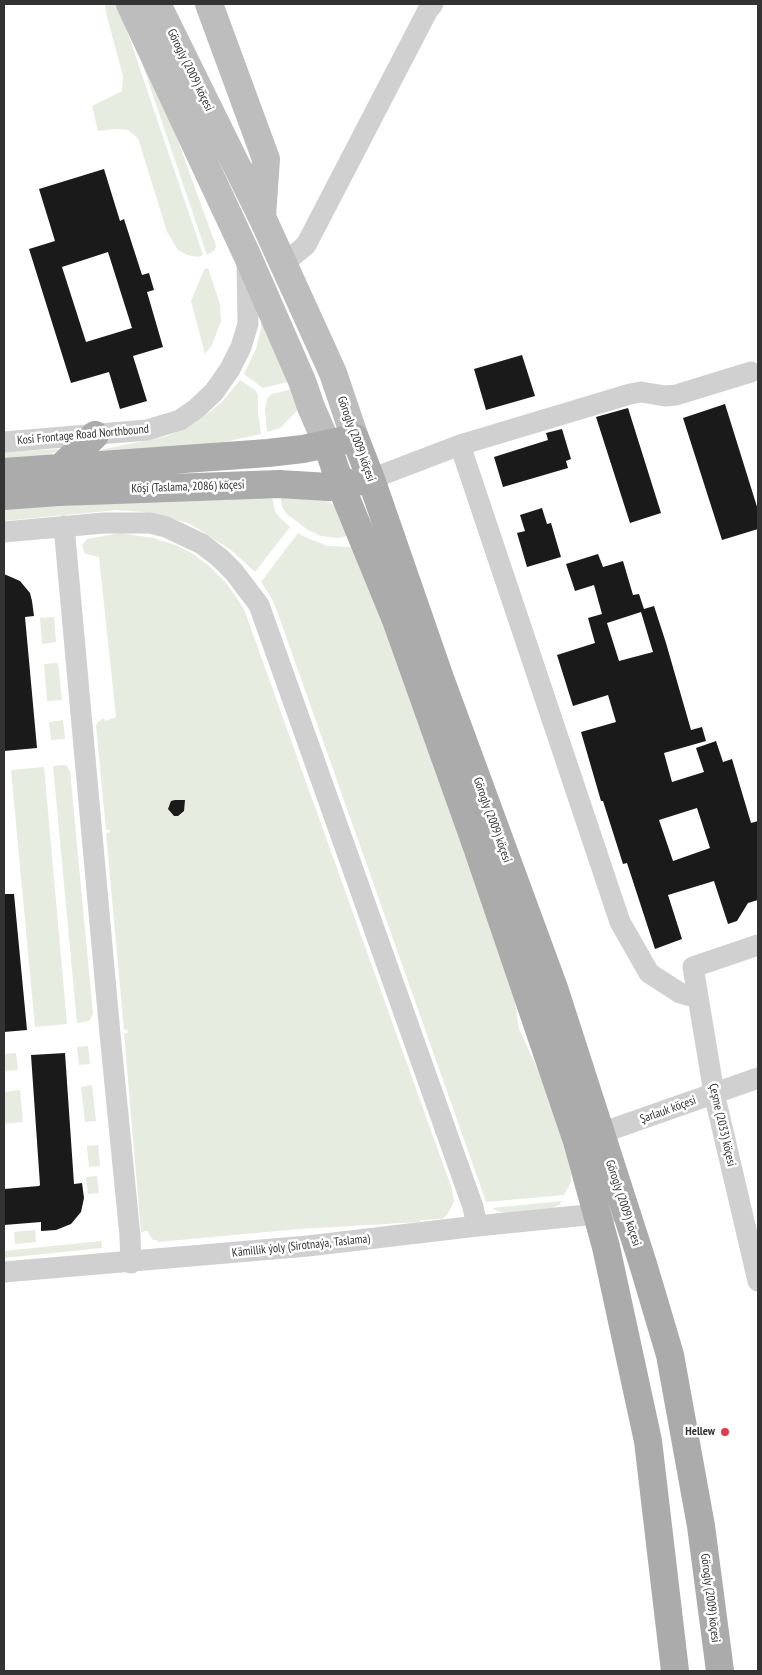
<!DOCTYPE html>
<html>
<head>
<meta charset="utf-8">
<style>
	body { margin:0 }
	#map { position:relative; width:762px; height:1675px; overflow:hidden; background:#fff; font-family:"PT Sans Narrow",sans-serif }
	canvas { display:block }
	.frame { position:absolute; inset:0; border:5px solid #333; pointer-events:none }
</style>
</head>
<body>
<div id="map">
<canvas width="762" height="1675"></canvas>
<div class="frame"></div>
</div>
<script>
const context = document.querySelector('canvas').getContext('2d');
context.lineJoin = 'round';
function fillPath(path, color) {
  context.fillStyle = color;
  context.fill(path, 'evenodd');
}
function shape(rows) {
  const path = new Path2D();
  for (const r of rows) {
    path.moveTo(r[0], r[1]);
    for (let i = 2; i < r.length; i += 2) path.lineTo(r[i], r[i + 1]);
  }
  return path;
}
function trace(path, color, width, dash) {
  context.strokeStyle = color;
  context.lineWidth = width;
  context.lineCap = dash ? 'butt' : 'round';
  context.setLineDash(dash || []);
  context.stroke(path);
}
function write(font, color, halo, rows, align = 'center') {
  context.font = font + ' "PT Sans Narrow",sans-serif';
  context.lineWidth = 5;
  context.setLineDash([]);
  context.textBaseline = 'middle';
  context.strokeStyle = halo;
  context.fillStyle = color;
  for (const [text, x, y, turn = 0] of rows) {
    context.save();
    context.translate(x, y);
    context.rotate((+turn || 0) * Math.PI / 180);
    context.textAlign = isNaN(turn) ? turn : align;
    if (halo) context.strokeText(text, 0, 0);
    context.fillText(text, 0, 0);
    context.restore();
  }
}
const green = shape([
	[105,4,118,4,203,255,198,257,187,255,178,250,167,232,138,138,128,130,115,129,98,131,92,106,122,91,123,76,106,13],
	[122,4,135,22,212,235,216,245,215,250,207,255],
	[208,268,220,304,221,321,212,345,205,354,191,301,204,270],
	[262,314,300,379,263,388,244,374,256,349,261,329],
	[240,380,255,390,258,395,258,412,261,434,224,442,101,455,95,451,167,436,190,426,202,418,222,402],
	[301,387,300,404,296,412,280,428,267,432,265,410,267,399,272,394],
	[58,449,58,451,42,458,4,461,4,452],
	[255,493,271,493,275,511,280,518,290,527,255,572,231,550,200,530,188,523,158,515,143,512,117,510,4,521,4,510],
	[280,493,321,498,332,504,342,511,357,534,337,538,321,536,308,530,287,514,282,507],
	[120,533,154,538,178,546,193,554,208,565,227,584,244,609,452,1189,454,1201,452,1206,447,1215,442,1219,420,1220,420,1222,299,1229,158,1242,157,1240,153,1240,147,1231,141,1232,124,1033,128,1033,127,1030,124,1030,106,833,110,832,110,830,106,830,96,726,97,723,101,720,104,718,105,721,116,717,99,557,85,554,82,545,87,539],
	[298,533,307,538,328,546,349,547,360,545,508,958,519,1029,549,1094,561,1128,571,1174,571,1182,564,1195,486,1202,484,1196,277,611,272,599,261,582],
	[54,617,56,642,42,644,40,618],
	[58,663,62,700,47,701,44,664],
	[63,720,65,739,51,740,49,722],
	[64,765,67,766,70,771,93,1014,89,1021,77,1023,53,766],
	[44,767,67,1024,35,1027,11,770],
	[88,1046,90,1064,79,1065,77,1047],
	[16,1053,18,1070,4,1071,4,1054],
	[92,1085,96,1121,85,1122,81,1087],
	[20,1090,23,1122,4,1124,4,1092],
	[98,1145,100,1166,89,1167,87,1146],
	[97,1176,99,1193,88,1194,86,1177],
	[562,1201,559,1205,552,1208,506,1213,500,1212,492,1208],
	[35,1230,36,1242,15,1244,14,1232],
	[101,1241,102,1248,4,1258,4,1251]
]);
const building = shape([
	[104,169,120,221,124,219,142,275,149,273,154,290,147,292,163,347,133,356,147,401,120,409,109,372,71,383,29,249,55,241,39,189],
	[108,252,132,328,86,342,62,267],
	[522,355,535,396,486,410,474,369],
	[725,404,758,510,758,529,722,540,683,418],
	[628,408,661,513,630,523,596,417],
	[562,429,571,459,566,461,568,468,503,487,494,457,548,440,546,433],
	[542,508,547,524,551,523,561,557,527,567,517,533,525,531,520,515],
	[598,554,603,567,623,561,633,595,639,594,644,609,654,606,666,643,691,730,702,727,706,741,664,753,672,782,704,772,696,748,716,741,723,762,732,759,751,823,758,821,758,900,748,903,737,921,728,924,714,881,668,895,682,939,655,949,627,863,623,864,603,801,601,801,581,732,616,722,608,695,573,706,557,655,595,643,588,618,602,614,594,585,575,591,566,564],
	[641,612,653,652,619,661,607,623],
	[697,808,710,848,673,861,659,820],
	[4,574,20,581,30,593,32,601,34,616,25,617,37,748,4,751],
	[175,800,185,800,184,811,178,816,174,816,168,809,171,801],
	[4,894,14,894,27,1030,4,1032],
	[65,1053,74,1184,82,1183,84,1198,81,1212,71,1224,56,1230,41,1231,41,1222,4,1225,4,1189,39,1186,40,1185,31,1055]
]);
const minor = shape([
	[283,264,306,245,428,10,433,4],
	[4,442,147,430,180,420,196,409,214,392,230,369,241,347,248,324,247,262],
	[460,445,620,922,649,973,680,993,698,998],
	[371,479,460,445,630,394,641,392,665,396,676,395,751,372],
	[64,526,110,1034,130,1236,131,1263],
	[4,532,104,523,150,523,166,527,202,544,220,558,234,572,259,605,473,1207,477,1226],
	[758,945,693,967,714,1093,758,1281],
	[587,1138,758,1078],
	[4,1272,308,1246,477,1226,597,1214,625,1209]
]);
const secondary = shape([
	[130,4,247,255,302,381,311,407,327,444],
	[157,4,262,217,333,373,355,438],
	[209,4,266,159,262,216]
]);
const primary = shape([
	[327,444,341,486,396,620,477,847,577,1141,606,1247,648,1441,675,1671],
	[60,468,95,435],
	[4,472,268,453,303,449,355,438,371,479,440,678,554,988,643,1264,670,1355,701,1526,720,1671],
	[4,496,60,492,279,484,329,487,357,482]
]);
const markers = [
	[725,1432,5,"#e63946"]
];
const streetNames = [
	["Görogly (2009) köçesi",190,70,64],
	["Kosi Frontage Road Northbound",83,435,-5],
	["Görogly (2009) köçesi",356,439,70],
	["Köşi (Taslama, 2086) köçesi",188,487,-2],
	["Görogly (2009) köçesi",492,820,70],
	["Şarlauk köçesi",668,1110,-20],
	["Çeşme (2033) köçesi",722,1125,77],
	["Görogly (2009) köçesi",623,1203,72],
	["Kämillik ýoly (Sirotnaýa, Taslama)",301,1246,-6],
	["Görogly (2009) köçesi",710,1598,83]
];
const poiNames = [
	["Hellew",715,1432]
];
fillPath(green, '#e6ecdf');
fillPath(building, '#1a1a1a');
trace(minor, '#d0d0d0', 21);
trace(secondary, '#bdbdbd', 28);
trace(primary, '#ababab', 28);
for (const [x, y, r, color] of markers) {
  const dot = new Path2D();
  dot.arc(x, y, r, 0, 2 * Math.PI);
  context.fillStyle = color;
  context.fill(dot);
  trace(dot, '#fff', 2);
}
write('12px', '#333', '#fff', streetNames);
write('bold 12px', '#333', '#fff', poiNames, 'right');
</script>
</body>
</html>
